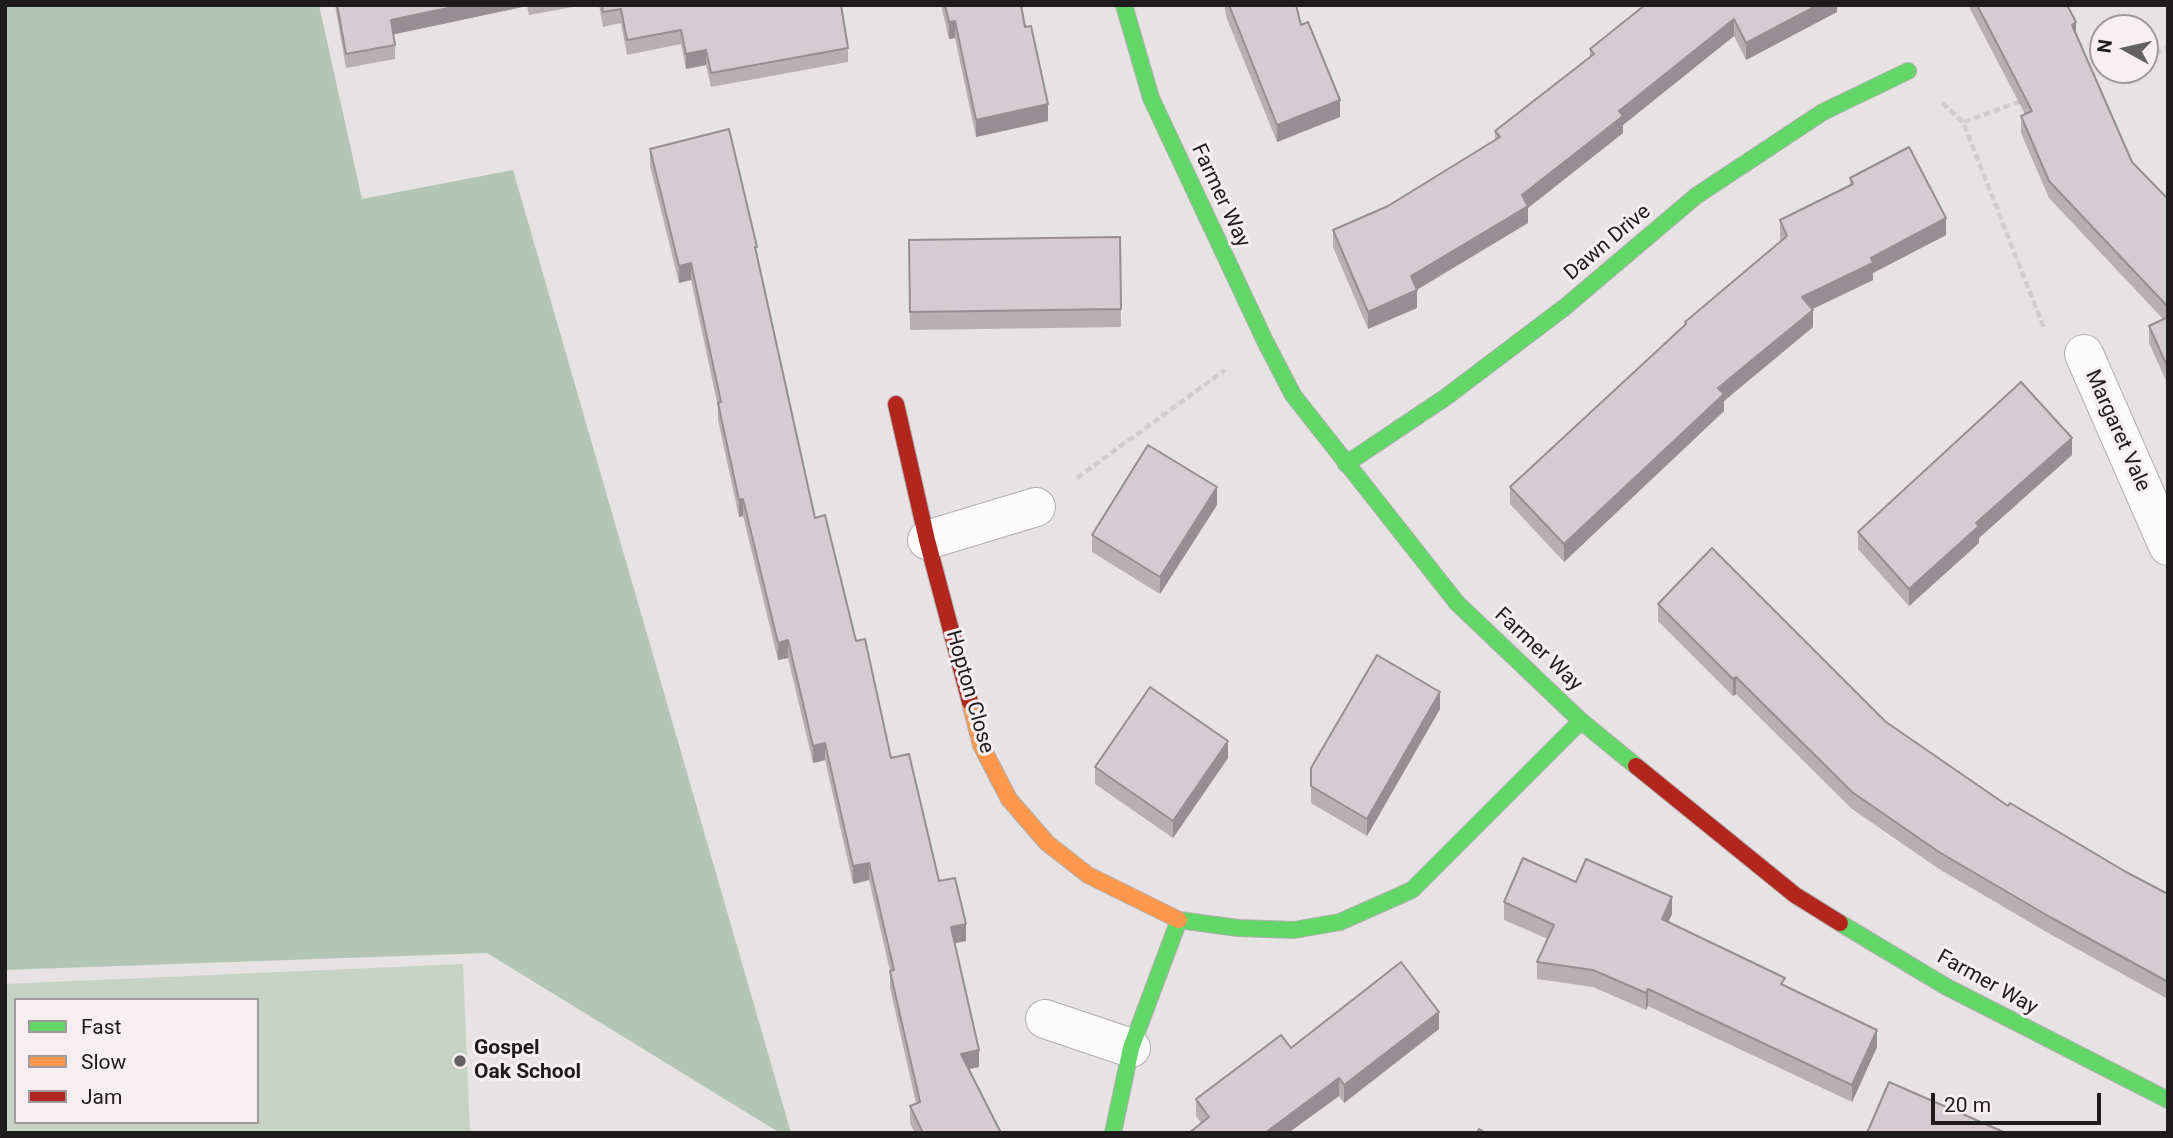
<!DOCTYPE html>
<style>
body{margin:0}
#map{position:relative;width:2173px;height:1138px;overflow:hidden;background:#e7e2e4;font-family:Roboto,sans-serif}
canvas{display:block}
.frame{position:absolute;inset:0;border:7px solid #1e1c1d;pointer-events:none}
.legend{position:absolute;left:14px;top:998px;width:245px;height:126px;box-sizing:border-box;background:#f6eef1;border:2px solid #a09a9c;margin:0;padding:9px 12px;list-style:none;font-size:21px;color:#1e1c1d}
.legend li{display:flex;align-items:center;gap:14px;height:35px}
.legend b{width:35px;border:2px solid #a09a9c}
.north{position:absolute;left:2089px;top:14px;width:70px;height:70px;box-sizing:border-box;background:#f6eef1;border:2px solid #a09a9c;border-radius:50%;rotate:278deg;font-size:19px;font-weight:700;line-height:28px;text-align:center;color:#1e1c1d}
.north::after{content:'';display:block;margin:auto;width:24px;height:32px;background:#646163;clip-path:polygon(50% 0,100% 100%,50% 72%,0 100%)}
.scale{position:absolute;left:1931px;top:1093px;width:170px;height:32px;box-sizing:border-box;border:4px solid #1e1c1d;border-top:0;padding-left:9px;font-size:21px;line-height:24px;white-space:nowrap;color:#1e1c1d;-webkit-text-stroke:5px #f6eef1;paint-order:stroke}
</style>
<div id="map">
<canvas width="2173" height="1138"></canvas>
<div class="frame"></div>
<ul class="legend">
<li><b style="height:9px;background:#63d668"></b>Fast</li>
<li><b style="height:9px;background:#ff974d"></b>Slow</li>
<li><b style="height:9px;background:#b3261e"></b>Jam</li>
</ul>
<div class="north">N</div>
<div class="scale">20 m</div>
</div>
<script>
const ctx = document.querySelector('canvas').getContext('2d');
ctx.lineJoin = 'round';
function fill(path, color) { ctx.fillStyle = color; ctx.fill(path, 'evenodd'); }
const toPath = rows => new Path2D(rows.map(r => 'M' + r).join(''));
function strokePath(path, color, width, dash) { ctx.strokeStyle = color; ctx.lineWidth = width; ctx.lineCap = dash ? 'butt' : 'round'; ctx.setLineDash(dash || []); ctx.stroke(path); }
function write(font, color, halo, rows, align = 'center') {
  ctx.font = font + ' Roboto,sans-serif'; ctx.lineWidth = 6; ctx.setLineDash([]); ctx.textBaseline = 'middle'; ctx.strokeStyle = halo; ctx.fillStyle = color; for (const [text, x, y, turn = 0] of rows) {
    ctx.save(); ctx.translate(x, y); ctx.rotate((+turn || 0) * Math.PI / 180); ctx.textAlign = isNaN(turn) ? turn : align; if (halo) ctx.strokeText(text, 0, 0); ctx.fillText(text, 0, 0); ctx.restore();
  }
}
fill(toPath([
 [463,964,470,1133,5,1133,5,984],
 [16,1000,257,1000,257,1122,16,1122]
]), '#c7d2c7');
fill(toPath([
 [5,5,319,5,362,199,513,170,791,1133,780,1133,487,953,5,970]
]), '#b3c5b5');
const street = toPath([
 [2084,354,2168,546],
 [927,540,1036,507],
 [1045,1019,1131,1048]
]);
const fast = toPath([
 [1124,5,1151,98,1265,341,1293,395,1457,603,1581,721,1636,766],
 [1346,464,1446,397,1565,307,1696,196,1823,112,1908,71],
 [1840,923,1945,986,2168,1100],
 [1113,1133,1131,1048,1179,920,1238,928,1294,930,1340,922,1412,890,1581,721]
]);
const slow = toPath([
 [970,702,981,745,1009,799,1047,843,1088,875,1179,920]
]);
const jam = toPath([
 [896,404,927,540,970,702],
 [1636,766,1795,895,1840,923]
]);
strokePath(street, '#b1aeaf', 40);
strokePath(fast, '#b1aeaf', 18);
strokePath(slow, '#b1aeaf', 18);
strokePath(jam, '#b1aeaf', 18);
strokePath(toPath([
 [2145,56,2168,48],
 [2089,77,2108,70],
 [1942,103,1963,122,2044,328],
 [1964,122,2021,101],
 [1077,478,1225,370]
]), '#cfcecf', 4.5, [7, 3.5]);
strokePath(street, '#fbfbfb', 38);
strokePath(fast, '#63d668', 16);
strokePath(slow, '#ff974d', 16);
strokePath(jam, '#b3261e', 16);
fill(toPath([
 [335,5,584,5,529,15,527,6,394,34,395,45,395,59,346,68],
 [599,5,841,5,848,48,848,62,711,87,706,65,686,69,681,44,627,55,621,23,603,27],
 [941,5,1021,5,1048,121,976,137,955,38,949,39],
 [1224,5,1296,5,1301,25,1340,117,1277,142,1227,19],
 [1645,5,1837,5,1837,12,1746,60,1734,36,1623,125,1623,133,1528,208,1528,223,1417,290,1417,308,1368,329,1333,247,1333,230,1388,206,1495,140,1495,131,1590,57,1590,49],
 [1968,5,2067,5,2076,36,2132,162,2168,199,2168,385,2149,343,2149,326,2163,319,2049,198,2021,133,2021,116,2025,114],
 [650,149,757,260,815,518,856,641,891,758,939,881,966,941,955,943,979,1067,969,1069,1001,1133,915,1133,910,1123,910,1106,916,1103,890,988,890,971,869,880,853,884,825,760,813,763,788,658,778,660,743,516,739,517,718,420,718,407,691,280,679,283,650,166],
 [1850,178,1946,235,1873,273,1873,280,1813,309,1813,327,1724,401,1724,411,1564,562,1510,504,1510,487,1685,325,1685,322,1781,241,1780,237,1780,220,1850,186],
 [1120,237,1121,327,910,330,909,240],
 [2072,455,1979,538,1979,543,1909,606,1858,549,1858,532],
 [1217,505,1160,594,1092,552,1092,535],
 [1658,604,1886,722,2008,806,2168,894,2168,999,2050,934,1939,869,1852,809,1736,694,1733,696,1658,621],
 [1440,709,1367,836,1311,803,1311,768],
 [1228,758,1173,838,1095,784,1095,767],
 [1576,882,1672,914,1668,922,1785,986,1877,1047,1852,1102,1648,1006,1646,1010,1593,987,1537,979,1537,962,1548,939,1504,920,1504,902],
 [1439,1029,1344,1103,1339,1096,1288,1133,1189,1133,1201,1123,1196,1116,1196,1099,1291,1048]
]), '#b8afb3');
fill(toPath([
 [462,5,527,6,391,35,391,20],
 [1818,5,1837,5,1837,12,1746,60,1746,43],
 [1734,19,1734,36,1623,125,1623,133,1528,208,1528,223,1411,293,1417,290,1417,308,1368,329,1368,312,1411,276,1522,195,1619,111],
 [955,21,955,38,949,39,949,22],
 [2076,22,2076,39,2072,25],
 [706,50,706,65,686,69,686,54],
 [1340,100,1340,117,1277,142,1277,125],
 [1048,104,1048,121,976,137,976,120],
 [1946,218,1946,235,1873,273,1873,280,1802,314,1802,297,1871,258],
 [691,263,691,280,679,283,679,266],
 [1813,310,1813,327,1724,401,1724,411,1564,562,1564,544,1718,388],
 [2072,438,2072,455,1979,538,1979,543,1909,606,1909,589,1976,523],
 [1217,487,1217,505,1160,594,1160,577],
 [743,499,743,516,739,517,739,500],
 [788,640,788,658,778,660,778,643],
 [1736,677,1736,694,1733,696,1733,679],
 [1440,692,1440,709,1367,836,1367,819],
 [1228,741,1228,758,1173,838,1173,821],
 [825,743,825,760,813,763,813,746],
 [869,863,869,880,853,884,853,866],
 [1672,897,1672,914,1662,936,1662,919],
 [966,924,966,941,951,944,951,927],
 [1648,989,1648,1006,1646,1010,1646,993],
 [1439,1012,1439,1029,1344,1103,1344,1085],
 [1877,1030,1877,1047,1852,1102,1852,1085],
 [979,1050,979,1067,961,1071,961,1054],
 [1339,1078,1339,1096,1288,1133,1265,1133]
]), '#968e92');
const building = toPath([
 [337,5,462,5,391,20,395,45,346,54,337,5],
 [602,5,841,5,848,48,711,73,706,50,686,54,681,30,627,40,621,9,603,12,602,5],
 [945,5,1021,5,1025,27,1031,26,1048,104,976,120,955,21,949,22,945,5],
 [1229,5,1296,5,1301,25,1308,22,1340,100,1277,125,1229,5],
 [1645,5,1818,5,1746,43,1734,19,1619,111,1623,116,1522,195,1528,206,1411,276,1417,290,1368,312,1333,230,1388,206,1500,137,1495,131,1594,54,1590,49,1645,5],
 [1977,5,2067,5,2076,22,2072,25,2132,162,2168,199,2168,307,2049,181,2021,116,2032,111,1977,5],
 [729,129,757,247,755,247,815,518,825,515,856,641,865,639,891,758,909,754,939,881,955,878,966,924,951,927,979,1050,961,1054,1001,1133,923,1133,910,1106,920,1102,890,971,894,970,869,863,853,866,825,743,813,746,788,640,778,643,743,499,739,500,718,403,721,402,691,263,679,266,650,149,729,129],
 [1909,147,1946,218,1871,258,1873,263,1802,297,1813,310,1718,388,1724,394,1564,544,1510,487,1686,324,1685,322,1787,236,1780,220,1853,184,1850,178,1909,147],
 [1120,237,1121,309,910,312,909,240,1120,237],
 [2168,317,2168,368,2149,326,2168,317],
 [2021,382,2072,438,1976,523,1979,526,1909,589,1858,532,2021,382],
 [1148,445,1217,487,1160,577,1092,535,1148,445],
 [1712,548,1886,722,2008,806,2010,803,2126,872,2168,894,2168,982,2050,917,1939,852,1852,792,1736,677,1733,679,1658,604,1712,548],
 [1377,655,1440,692,1367,819,1311,786,1311,768,1377,655],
 [1150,687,1228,741,1173,821,1095,767,1150,687],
 [1523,858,1576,882,1586,859,1672,897,1662,919,1785,978,1781,984,1877,1030,1852,1085,1648,989,1646,993,1593,970,1537,962,1554,925,1504,902,1523,858],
 [1401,962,1439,1012,1344,1085,1339,1078,1265,1133,1189,1133,1209,1117,1196,1099,1281,1035,1291,1048,1401,962],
 [1889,1082,2006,1133,1867,1133,1889,1082],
 [1479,1129,1486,1133,1477,1133,1479,1129]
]);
fill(building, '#d6cbd0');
strokePath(building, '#968e92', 2);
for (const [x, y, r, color] of [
 [460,1061,7,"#646163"]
]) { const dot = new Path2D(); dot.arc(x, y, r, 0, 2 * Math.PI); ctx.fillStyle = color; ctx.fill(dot); strokePath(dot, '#f6eef1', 2.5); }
write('21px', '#1e1c1d', '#f6eef1', [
 ["Farmer Way",1220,196,65],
 ["Dawn Drive",1608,243,-40],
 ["Margaret Vale",2117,431,66],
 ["Farmer Way",1538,650,43],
 ["Hopton Close",969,692,74],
 ["Farmer Way",1987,983,29]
]);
write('bold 21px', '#1e1c1d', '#f6eef1', [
 ["Gospel",474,1049],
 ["Oak School",474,1073]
], 'left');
</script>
